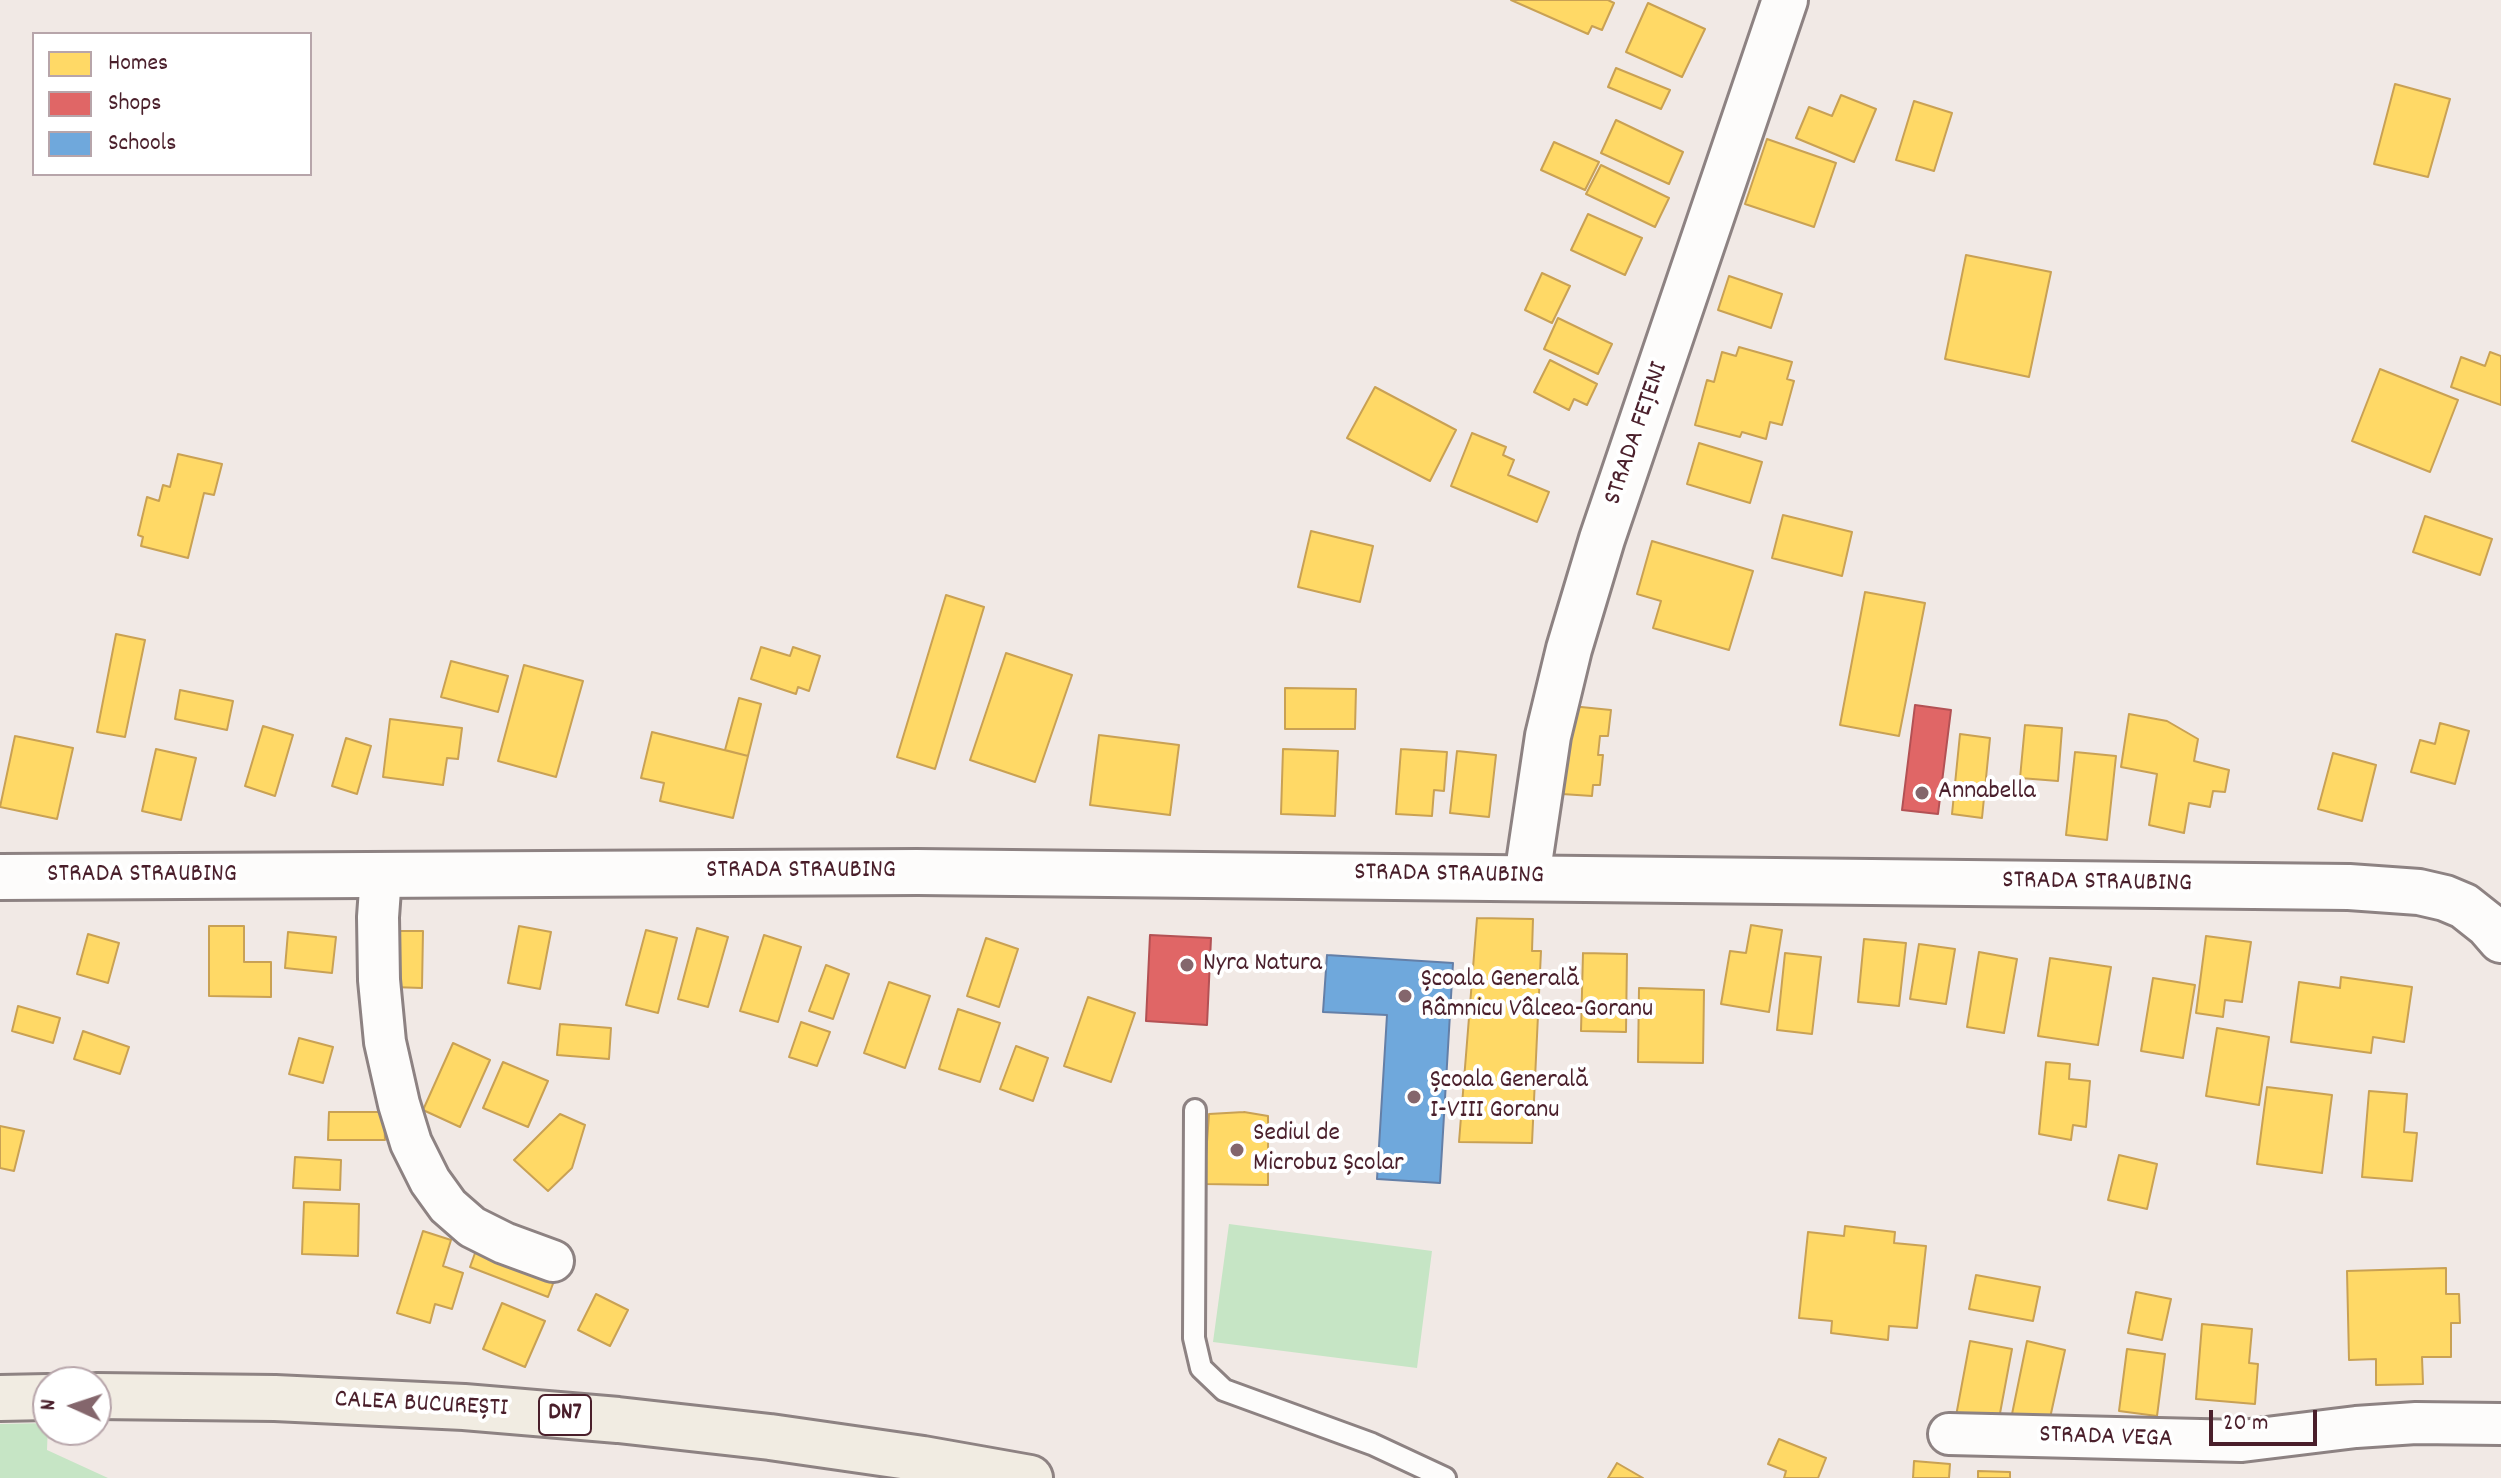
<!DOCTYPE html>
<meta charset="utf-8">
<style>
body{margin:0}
#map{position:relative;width:2501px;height:1478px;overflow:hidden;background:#f1e9e5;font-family:Dekko,sans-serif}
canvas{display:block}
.legend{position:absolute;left:32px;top:32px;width:280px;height:144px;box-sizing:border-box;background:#fff;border:2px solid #b7a5aa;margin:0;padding:10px 14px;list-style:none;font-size:24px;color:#4a1f2b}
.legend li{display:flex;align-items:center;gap:16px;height:40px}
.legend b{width:40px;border:2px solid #b7a5aa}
.north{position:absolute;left:32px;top:1366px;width:80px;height:80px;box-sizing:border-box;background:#fff;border:2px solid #b7a5aa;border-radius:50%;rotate:273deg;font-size:22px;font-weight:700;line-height:32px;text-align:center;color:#4a1f2b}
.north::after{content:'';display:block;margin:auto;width:28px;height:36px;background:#84666c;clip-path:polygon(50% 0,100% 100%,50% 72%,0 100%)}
.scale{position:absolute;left:2209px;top:1410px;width:108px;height:36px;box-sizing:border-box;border:4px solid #4a1f2b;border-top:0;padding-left:10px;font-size:24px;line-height:28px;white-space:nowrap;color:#4a1f2b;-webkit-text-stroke:6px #fff;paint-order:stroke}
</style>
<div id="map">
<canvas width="2501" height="1478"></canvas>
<ul class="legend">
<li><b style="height:22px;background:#ffd966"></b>Homes</li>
<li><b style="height:22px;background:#e06666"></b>Shops</li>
<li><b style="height:22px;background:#6fa8dc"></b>Schools</li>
</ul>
<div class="north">N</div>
<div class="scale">20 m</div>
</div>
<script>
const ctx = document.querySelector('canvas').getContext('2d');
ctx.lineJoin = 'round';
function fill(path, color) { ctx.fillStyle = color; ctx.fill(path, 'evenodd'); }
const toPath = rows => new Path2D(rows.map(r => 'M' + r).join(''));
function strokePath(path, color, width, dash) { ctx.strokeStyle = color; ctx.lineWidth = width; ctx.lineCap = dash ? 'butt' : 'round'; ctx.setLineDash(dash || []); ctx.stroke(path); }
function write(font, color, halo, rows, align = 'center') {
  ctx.font = font + ' Dekko,sans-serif'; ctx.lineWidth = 8; ctx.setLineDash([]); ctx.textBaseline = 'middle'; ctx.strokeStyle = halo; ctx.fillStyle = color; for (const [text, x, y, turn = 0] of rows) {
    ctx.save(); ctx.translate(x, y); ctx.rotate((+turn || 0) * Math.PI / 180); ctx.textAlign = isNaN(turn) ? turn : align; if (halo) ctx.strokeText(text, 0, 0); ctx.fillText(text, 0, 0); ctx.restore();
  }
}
fill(toPath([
 [1229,1224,1432,1251,1417,1368,1213,1342],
 [48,1423,47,1450,108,1478,0,1478,0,1424]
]), '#c6e5c5');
const homes = toPath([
 [1511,0,1608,0,1614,3,1602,30,1592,26,1588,34,1511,0],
 [1648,3,1705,29,1682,77,1626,52,1648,3],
 [1616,68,1670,90,1661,109,1608,87,1616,68],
 [2395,84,2450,99,2428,177,2374,164,2395,84],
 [1841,95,1876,109,1854,162,1796,138,1809,107,1832,116,1841,95],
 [1914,101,1952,113,1934,171,1896,160,1914,101],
 [1616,120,1683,152,1669,184,1601,153,1616,120],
 [1767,139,1836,163,1814,227,1745,204,1767,139],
 [1554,142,1599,162,1585,190,1541,170,1554,142],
 [1601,165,1669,198,1655,227,1586,194,1601,165],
 [1588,214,1642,238,1625,275,1571,250,1588,214],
 [1966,255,2051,272,2029,377,1945,359,1966,255],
 [1542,273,1570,286,1552,323,1525,310,1542,273],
 [1729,276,1782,294,1771,328,1718,310,1729,276],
 [1558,318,1612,344,1598,374,1544,349,1558,318],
 [1739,347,1792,362,1787,379,1794,381,1782,425,1770,422,1766,439,1742,432,1740,437,1695,425,1707,380,1714,382,1722,352,1736,356,1739,347],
 [2490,352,2501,356,2501,405,2451,387,2461,357,2485,366,2490,352],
 [1550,360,1597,384,1587,405,1574,399,1569,410,1534,392,1550,360],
 [2380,369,2458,400,2430,472,2352,441,2380,369],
 [1375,387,1456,430,1430,481,1347,438,1375,387],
 [1472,433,1506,447,1503,455,1514,460,1508,475,1549,492,1537,522,1451,486,1472,433],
 [1699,443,1762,462,1750,503,1687,484,1699,443],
 [178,454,222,464,214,495,204,493,188,558,141,546,143,537,138,535,147,497,159,501,163,485,170,487,178,454],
 [1783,515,1852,532,1842,576,1772,558,1783,515],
 [2425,516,2492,539,2480,575,2413,552,2425,516],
 [1311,531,1373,546,1360,602,1298,587,1311,531],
 [1652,541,1753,571,1729,650,1653,628,1661,601,1637,594,1652,541],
 [1865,592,1925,603,1899,736,1840,725,1865,592],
 [946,595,984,607,935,769,897,757,946,595],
 [116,634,145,640,125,737,97,732,116,634],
 [761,647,790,656,793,647,820,656,809,691,798,687,796,694,751,679,761,647],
 [1006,653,1072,675,1035,782,970,760,1006,653],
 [451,661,508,676,498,712,441,697,451,661],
 [524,665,583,681,556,777,498,761,524,665],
 [1285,688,1356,689,1355,729,1285,729,1285,688],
 [180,690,233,701,227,730,175,719,180,690],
 [739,698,761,704,748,756,725,750,739,698],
 [1571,706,1611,710,1608,736,1600,736,1598,755,1603,755,1600,785,1593,785,1592,796,1562,794,1571,706],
 [2129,714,2167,721,2198,739,2194,761,2229,770,2225,792,2213,791,2210,807,2189,803,2184,833,2149,825,2157,774,2121,767,2129,714],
 [390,719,462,728,458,759,447,758,443,785,383,777,390,719],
 [2440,723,2469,731,2455,784,2411,772,2420,740,2435,744,2440,723],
 [2025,725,2062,728,2058,781,2020,778,2025,725],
 [263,726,293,735,275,796,245,786,263,726],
 [652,732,748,756,733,818,660,801,664,783,641,778,652,732],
 [1960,734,1990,738,1982,818,1952,814,1960,734],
 [1099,735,1179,745,1170,815,1090,805,1099,735],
 [15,736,73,748,57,819,0,807,15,736],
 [346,738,371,746,357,794,332,786,346,738],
 [156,749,196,758,181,820,142,811,156,749],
 [1283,749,1338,751,1335,816,1281,814,1283,749],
 [1401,749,1447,752,1444,791,1434,790,1432,816,1396,814,1401,749],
 [1457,751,1496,755,1489,817,1450,813,1457,751],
 [2075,752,2116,756,2107,840,2066,835,2075,752],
 [2333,753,2376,765,2362,821,2318,809,2333,753],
 [1477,918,1533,919,1532,951,1541,951,1532,1143,1459,1142,1477,918],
 [1751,925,1782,930,1769,1012,1721,1004,1730,951,1746,953,1751,925],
 [209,926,244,926,244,962,271,962,271,997,209,996,209,926],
 [519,926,551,932,540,989,508,983,519,926],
 [697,928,728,937,708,1007,678,999,697,928],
 [646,930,677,938,658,1013,626,1005,646,930],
 [394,931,423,931,422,988,392,987,394,931],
 [288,932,336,937,332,973,285,968,288,932],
 [88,934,119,943,108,983,77,974,88,934],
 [764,935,801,947,778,1022,740,1011,764,935],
 [2206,936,2251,942,2242,1002,2225,1000,2223,1017,2196,1013,2206,936],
 [986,938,1018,949,999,1007,967,996,986,938],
 [1864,939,1906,943,1899,1006,1858,1002,1864,939],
 [1919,944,1955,949,1946,1004,1910,999,1919,944],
 [1979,952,2017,959,2004,1033,1967,1027,1979,952],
 [1583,953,1627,954,1626,1032,1581,1031,1583,953],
 [1785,953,1821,957,1812,1034,1777,1030,1785,953],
 [2050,958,2111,967,2098,1045,2038,1036,2050,958],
 [826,965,849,974,833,1019,809,1011,826,965],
 [2341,977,2412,987,2404,1042,2373,1037,2371,1053,2291,1042,2299,982,2340,988,2341,977],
 [2153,978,2195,985,2183,1058,2141,1051,2153,978],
 [889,982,930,996,905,1068,864,1053,889,982],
 [1639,988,1704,990,1703,1063,1638,1062,1639,988],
 [1088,997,1135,1013,1111,1082,1064,1066,1088,997],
 [18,1006,60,1018,53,1043,12,1031,18,1006],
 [958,1009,1000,1023,980,1082,939,1069,958,1009],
 [801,1022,830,1032,817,1066,789,1057,801,1022],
 [560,1024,611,1028,609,1059,557,1055,560,1024],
 [2217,1028,2269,1037,2259,1105,2206,1096,2217,1028],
 [83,1031,129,1047,120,1074,74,1059,83,1031],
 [299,1038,333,1047,323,1083,289,1074,299,1038],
 [453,1043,490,1060,460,1127,423,1110,453,1043],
 [1016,1046,1048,1058,1033,1101,1000,1089,1016,1046],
 [503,1062,548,1081,528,1127,483,1108,503,1062],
 [2046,1062,2070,1064,2069,1079,2090,1081,2086,1127,2073,1125,2071,1140,2039,1134,2046,1062],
 [2267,1087,2332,1095,2322,1173,2257,1164,2267,1087],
 [2369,1091,2407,1094,2404,1132,2417,1133,2412,1181,2362,1177,2369,1091],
 [329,1112,384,1112,385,1140,328,1140,329,1112],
 [1244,1112,1268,1116,1268,1185,1204,1184,1209,1114,1244,1112],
 [560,1114,585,1125,572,1168,548,1191,514,1160,560,1114],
 [0,1126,24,1131,14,1171,0,1168,0,1126],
 [2119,1155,2157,1164,2147,1209,2108,1200,2119,1155],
 [295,1157,341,1160,340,1190,293,1188,295,1157],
 [304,1202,359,1204,358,1256,302,1254,304,1202],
 [1845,1226,1895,1232,1894,1243,1926,1246,1917,1328,1889,1326,1888,1340,1831,1333,1832,1321,1799,1318,1808,1232,1844,1236,1845,1226],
 [423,1231,451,1240,443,1266,463,1273,452,1309,435,1304,430,1323,397,1313,423,1231],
 [479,1242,557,1273,548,1297,470,1267,479,1242],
 [2446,1268,2446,1294,2459,1294,2460,1323,2451,1323,2451,1357,2422,1357,2423,1384,2376,1385,2376,1359,2349,1360,2347,1271,2446,1268],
 [1976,1275,2040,1287,2033,1321,1969,1309,1976,1275],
 [2136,1292,2171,1299,2162,1340,2128,1333,2136,1292],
 [596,1294,628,1310,610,1346,578,1330,596,1294],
 [502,1303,545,1321,525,1367,483,1349,502,1303],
 [2202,1324,2252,1329,2249,1363,2258,1364,2255,1404,2196,1399,2202,1324],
 [1970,1341,2012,1349,1998,1424,1956,1416,1970,1341],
 [2027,1341,2065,1350,2048,1427,2011,1419,2027,1341],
 [2127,1349,2165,1354,2157,1416,2119,1411,2127,1349],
 [1779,1439,1826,1458,1818,1478,1784,1478,1786,1471,1768,1464,1779,1439],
 [1914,1461,1950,1464,1949,1478,1913,1478,1914,1461],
 [1617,1463,1643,1478,1608,1478,1617,1463],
 [1978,1471,2010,1472,2010,1478,1978,1478,1978,1471]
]);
fill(homes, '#ffd966');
strokePath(homes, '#c9a154', 2);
const shops = toPath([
 [1915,705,1951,710,1938,814,1902,810,1915,705],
 [1150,935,1211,938,1207,1025,1146,1021,1150,935]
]);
fill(shops, '#e06666');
strokePath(shops, '#b35154', 2);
const schools = toPath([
 [1327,955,1453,963,1440,1183,1377,1179,1387,1015,1323,1012,1327,955]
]);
fill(schools, '#6fa8dc');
strokePath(schools, '#647fa7', 2);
const service = toPath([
 [1195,1110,1194,1338,1201,1368,1224,1390,1372,1444,1445,1478]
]);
const minor = toPath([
 [381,875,378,917,379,980,385,1042,399,1104,411,1143,430,1181,448,1206,472,1227,504,1243,553,1261],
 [1949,1434,2242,1441,2356,1427,2416,1423,2501,1424]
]);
const tertiary = toPath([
 [1527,877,1548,736,1569,649,1602,539,1785,0]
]);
const secondary = toPath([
 [0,877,917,872,2349,887,2419,892,2445,898,2464,906,2488,925,2501,940]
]);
const trunk = toPath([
 [96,1396,275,1398,464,1407,618,1420,770,1437,923,1459,1030,1478],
 [0,1398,48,1397]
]);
strokePath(service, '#8d8282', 26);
strokePath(minor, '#8d8282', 46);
strokePath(tertiary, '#8d8282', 50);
strokePath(secondary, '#8d8282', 50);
strokePath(trunk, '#8d8282', 50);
strokePath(service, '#fdfcfb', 20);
strokePath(minor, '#fdfcfb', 40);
strokePath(tertiary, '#fdfcfb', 44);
strokePath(secondary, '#fdfcfb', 44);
strokePath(trunk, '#f1ece2', 44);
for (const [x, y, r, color] of [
 [1922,793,8,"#84666c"],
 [1187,965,8,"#84666c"],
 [1405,996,8,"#84666c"],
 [1414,1097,8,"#84666c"],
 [1237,1150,8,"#84666c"]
]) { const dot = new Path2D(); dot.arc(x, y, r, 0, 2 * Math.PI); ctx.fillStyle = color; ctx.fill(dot); strokePath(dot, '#fff', 3); }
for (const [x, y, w] of [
 [565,1415,52]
]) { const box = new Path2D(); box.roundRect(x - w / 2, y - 20, w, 40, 6); ctx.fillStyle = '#fff'; ctx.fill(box); strokePath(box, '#4a1f2b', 2); }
write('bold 24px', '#4a1f2b', null, [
 ["DN7",565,1415]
]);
write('26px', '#4a1f2b', '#fff', [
 ["STRADA FEȚENI",1638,434,-71],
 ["STRADA STRAUBING",801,872],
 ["STRADA STRAUBING",142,876],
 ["STRADA STRAUBING",1449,876,1],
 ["STRADA STRAUBING",2097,884,1],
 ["CALEA BUCUREȘTI",421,1406,3],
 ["STRADA VEGA",2106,1439,2]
]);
write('26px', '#4a1f2b', '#fff', [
 ["Annabella",1938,793],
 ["Nyra Natura",1203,965],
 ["Școala Generală",1421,981],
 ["Râmnicu Vâlcea-Goranu",1421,1011],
 ["Școala Generală",1430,1082],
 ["I-VIII Goranu",1430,1112],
 ["Sediul de",1253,1135],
 ["Microbuz Școlar",1253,1165]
], 'left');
</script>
